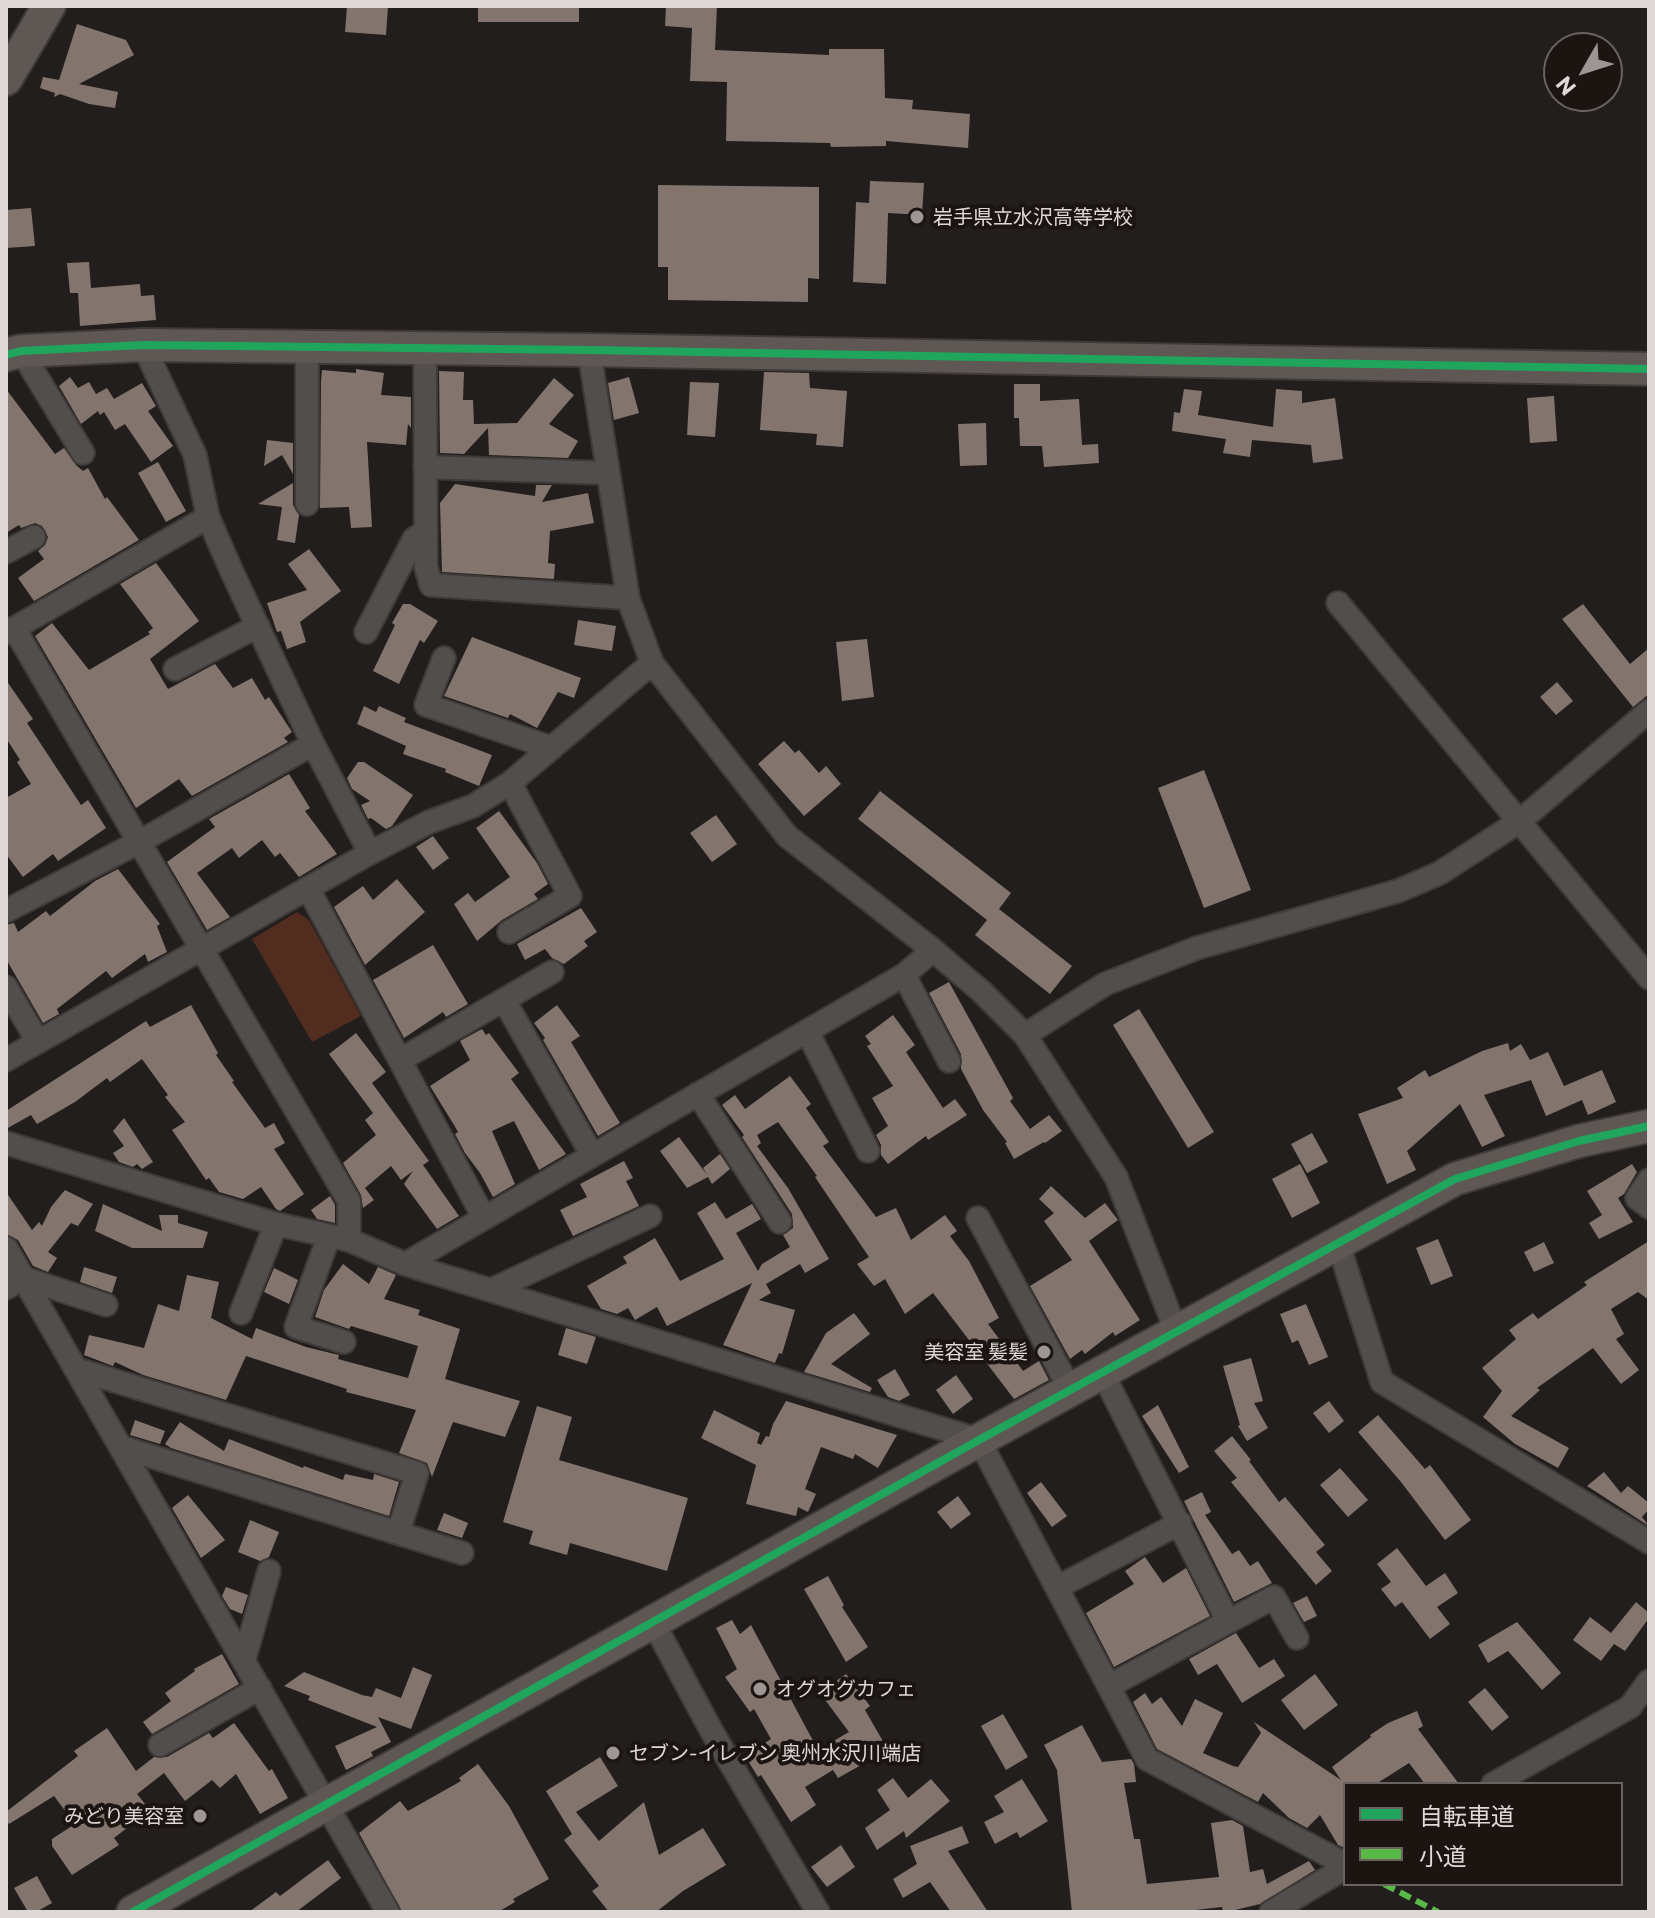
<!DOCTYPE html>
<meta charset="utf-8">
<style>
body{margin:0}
#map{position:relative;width:1655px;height:1918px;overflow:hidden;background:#221e1d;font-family:Commissioner,"Noto Sans JP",sans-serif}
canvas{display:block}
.frame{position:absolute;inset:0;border:8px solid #ded8d6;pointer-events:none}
.legend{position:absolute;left:1343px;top:1782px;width:280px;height:104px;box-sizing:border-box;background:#1c1411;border:2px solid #6a6260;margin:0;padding:10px 14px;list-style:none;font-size:24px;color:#ded8d6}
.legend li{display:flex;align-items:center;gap:16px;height:40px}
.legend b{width:40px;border:2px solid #6a6260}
.north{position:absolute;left:1543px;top:32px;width:80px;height:80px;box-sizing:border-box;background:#1c1411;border:2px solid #6a6260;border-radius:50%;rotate:231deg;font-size:22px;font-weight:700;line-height:32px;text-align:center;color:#ded8d6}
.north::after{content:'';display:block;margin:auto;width:28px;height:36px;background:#9c9795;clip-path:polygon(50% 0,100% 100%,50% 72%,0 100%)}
</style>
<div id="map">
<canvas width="1655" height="1918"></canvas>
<div class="frame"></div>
<ul class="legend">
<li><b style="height:10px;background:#20a55d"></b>自転車道</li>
<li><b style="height:10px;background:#58b947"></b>小道</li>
</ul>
<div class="north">N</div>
</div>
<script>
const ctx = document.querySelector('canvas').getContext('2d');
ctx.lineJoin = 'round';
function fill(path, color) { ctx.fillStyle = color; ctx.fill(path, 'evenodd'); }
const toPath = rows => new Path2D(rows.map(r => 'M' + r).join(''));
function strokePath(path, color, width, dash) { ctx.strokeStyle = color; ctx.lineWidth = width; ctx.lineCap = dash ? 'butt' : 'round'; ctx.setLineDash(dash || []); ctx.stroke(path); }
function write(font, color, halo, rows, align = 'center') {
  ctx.font = font + ' Commissioner,"Noto Sans JP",sans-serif'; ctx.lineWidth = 8; ctx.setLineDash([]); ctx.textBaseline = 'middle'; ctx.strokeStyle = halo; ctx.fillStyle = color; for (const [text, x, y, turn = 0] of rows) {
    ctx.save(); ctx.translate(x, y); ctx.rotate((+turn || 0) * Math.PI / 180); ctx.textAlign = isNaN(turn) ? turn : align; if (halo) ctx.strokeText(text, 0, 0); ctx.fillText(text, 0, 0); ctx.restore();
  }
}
fill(toPath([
 [297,912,309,920,361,1016,312,1042,252,939]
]), '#522c1e');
fill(toPath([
 [347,6,388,6,386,35,345,32],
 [478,6,579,6,579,22,478,22],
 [666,6,717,6,715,50,829,55,829,49,884,49,885,98,913,100,912,109,970,114,968,148,886,141,886,146,831,147,830,143,726,141,727,82,690,81,692,28,665,26],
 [77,24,126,40,134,55,79,84,118,92,115,108,89,104,60,94,54,97,55,93,40,88,43,77,59,80],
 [870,181,924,183,922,215,888,213,886,284,853,282,856,202,869,203],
 [658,185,819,187,819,279,808,278,808,302,668,300,668,267,658,267],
 [31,208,35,246,6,248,6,210],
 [89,262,91,288,140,284,141,296,154,295,156,320,80,326,78,293,70,293,67,263],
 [356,369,384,373,381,395,411,397,411,428,408,424,406,445,367,442,372,527,351,528,349,507,320,508,321,382,322,370,356,373],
 [439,371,464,372,463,400,473,400,474,424,517,423,554,378,574,395,549,424,578,441,568,458,489,455,488,428,464,454,440,453],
 [764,372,809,373,810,388,847,391,843,447,816,445,817,434,760,430],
 [70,377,78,388,89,382,96,394,107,388,114,399,142,383,156,406,148,411,173,446,151,462,125,424,115,430,104,412,100,415,98,411,81,424,59,386],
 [629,377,639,413,614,420,608,383],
 [690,382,719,383,715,437,687,435],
 [1014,384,1040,384,1040,401,1079,399,1082,445,1098,444,1099,463,1044,467,1042,446,1020,446,1019,418,1014,418],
 [6,389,55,454,64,448,76,465,83,471,88,468,105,499,107,497,139,540,34,601,18,578,44,559,38,551,45,545,48,537,42,526,35,523,21,528,19,525,6,533],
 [1184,389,1202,391,1198,415,1273,427,1276,389,1302,391,1302,403,1335,398,1343,459,1313,463,1311,445,1252,440,1250,457,1223,453,1226,439,1172,431,1174,412,1180,413],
 [1554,396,1557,441,1530,443,1527,398],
 [986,423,987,465,960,466,958,424],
 [267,440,293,443,293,474,282,455,264,466],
 [158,462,186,511,166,522,138,473],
 [293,483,293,505,299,515,295,543,277,540,282,507,258,504],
 [455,484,535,496,536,485,552,485,542,502,588,493,594,523,550,531,548,563,555,564,554,579,442,572,440,503],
 [309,549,341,591,300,622,306,642,287,649,281,631,277,632,267,603,307,590,288,564],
 [156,563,199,621,150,659,168,689,215,664,233,688,252,678,265,700,269,697,292,732,284,738,288,742,192,796,179,779,136,808,35,636,52,623,89,670,150,634,148,632,153,628,120,584],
 [403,604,410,604,438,621,424,643,420,640,399,684,373,671,395,625,392,623],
 [1583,604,1630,664,1649,648,1649,694,1633,707,1562,619],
 [578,620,616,626,612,651,574,645],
 [472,637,581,678,574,698,558,692,537,728,510,714,508,718,444,696],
 [867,639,874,697,842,701,836,642],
 [6,680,33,719,27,723,81,805,88,800,106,828,58,861,53,854,23,877,6,854,6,798,31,784,17,762,20,760,6,738],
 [1557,682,1573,701,1556,715,1540,697],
 [364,706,376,712,379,706,406,718,404,722,492,755,479,786,445,772,446,769,403,754,406,746,357,724],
 [784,741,795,753,799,750,819,773,826,766,841,784,804,816,758,764],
 [358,762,364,762,413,795,392,826,386,829,371,818,368,819,361,805,370,801,352,789,347,778],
 [1204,770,1251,890,1204,908,1158,788],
 [289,774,310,808,305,811,337,854,299,877,280,853,275,857,262,840,239,858,232,848,197,873,230,917,207,930,167,862,215,827,209,819],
 [880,791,1011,893,999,909,1072,966,1050,994,975,935,987,920,858,819],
 [499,811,537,863,548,884,534,894,538,899,502,920,477,941,454,904,468,893,475,902,510,877,476,828],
 [716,815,737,844,712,862,690,833],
 [433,836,449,858,433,870,416,847],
 [118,869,160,924,157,926,167,952,148,962,145,954,112,978,106,971,57,1009,59,1014,43,1023,6,959,6,925,14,923,18,932,46,911,50,916,95,881],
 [397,879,425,912,365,965,334,907,363,886,373,900],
 [581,908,597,932,584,941,588,946,564,964,552,958,545,949,525,960,517,944],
 [433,945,468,1004,446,1017,443,1012,404,1038,373,980],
 [949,982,1013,1098,1010,1101,1030,1129,1049,1115,1062,1131,1045,1143,1044,1142,1014,1159,1005,1143,1007,1142,983,1110,961,1069,961,1054,929,993],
 [191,1005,218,1053,216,1055,234,1081,232,1082,265,1128,274,1123,285,1143,274,1149,304,1194,280,1211,276,1209,261,1187,243,1199,219,1192,209,1178,206,1180,172,1130,185,1122,165,1097,168,1095,142,1059,110,1082,107,1078,75,1102,37,1124,31,1115,6,1129,6,1111,146,1021,150,1027],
 [557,1005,580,1036,571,1042,620,1123,598,1136,543,1040,545,1038,534,1023],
 [1139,1009,1214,1132,1188,1148,1113,1025],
 [893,1015,915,1045,906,1052,943,1108,955,1099,967,1115,928,1140,926,1136,888,1164,881,1155,881,1145,876,1135,888,1126,872,1098,893,1086,867,1046,871,1044,865,1036],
 [482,1029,486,1035,489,1033,519,1073,511,1079,566,1154,539,1170,514,1121,492,1131,515,1184,493,1197,480,1173,465,1153,455,1134,458,1132,454,1125,430,1086,470,1060,460,1041],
 [356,1033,386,1072,372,1083,429,1161,423,1165,459,1216,437,1229,404,1184,413,1171,401,1180,391,1166,365,1188,374,1200,363,1208,361,1195,343,1163,376,1135,365,1120,373,1113,329,1054],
 [1508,1043,1510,1051,1521,1044,1530,1060,1548,1052,1564,1086,1602,1070,1616,1102,1588,1115,1582,1100,1546,1116,1531,1080,1484,1095,1505,1136,1482,1147,1460,1104,1407,1151,1416,1170,1387,1184,1358,1114,1403,1098,1397,1088,1425,1070,1429,1077,1482,1051],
 [790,1076,811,1104,806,1108,829,1142,823,1146,876,1217,896,1208,911,1240,945,1215,957,1231,950,1236,969,1261,999,1318,988,1324,1023,1371,1039,1361,1049,1380,1014,1399,933,1293,905,1314,885,1279,874,1286,857,1264,869,1257,815,1177,817,1176,778,1122,757,1135,761,1143,757,1146,788,1188,829,1259,805,1273,800,1264,766,1284,771,1293,759,1300,795,1310,782,1354,779,1353,775,1363,723,1345,752,1283,667,1326,657,1307,635,1320,628,1308,617,1314,601,1309,587,1286,627,1263,623,1257,655,1238,680,1281,724,1259,697,1213,715,1202,726,1219,752,1204,761,1219,736,1233,758,1271,762,1264,790,1247,783,1235,793,1228,792,1214,742,1137,744,1135,722,1105,735,1095,745,1109],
 [124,1118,153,1162,142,1169,137,1164,133,1167,119,1162,113,1153,124,1146,113,1131],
 [1312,1133,1328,1162,1307,1173,1291,1144],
 [679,1137,707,1175,703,1168,720,1154,730,1169,712,1184,708,1177,687,1188,660,1151],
 [624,1161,633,1178,626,1181,639,1206,573,1236,560,1210,587,1197,580,1184],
 [1300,1164,1320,1203,1292,1218,1272,1179],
 [1632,1164,1637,1172,1624,1194,1618,1198,1633,1222,1599,1239,1589,1223,1602,1215,1587,1191],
 [1051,1186,1085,1218,1105,1203,1118,1220,1089,1241,1140,1320,1115,1336,1113,1332,1085,1354,1082,1350,1070,1359,1030,1286,1072,1260,1044,1221,1054,1213,1039,1199],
 [65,1190,93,1204,78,1226,71,1223,48,1252,57,1258,48,1272,33,1266,18,1240,6,1234,6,1192,32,1230,39,1222,42,1226,51,1207],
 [330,1196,335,1205,335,1223,317,1219,311,1210],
 [103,1204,162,1231,159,1215,178,1215,178,1223,208,1232,203,1248,132,1248,95,1231],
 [1438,1239,1453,1276,1431,1285,1416,1248],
 [1649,1241,1649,1300,1638,1292,1611,1309,1624,1334,1616,1339,1639,1370,1621,1384,1593,1348,1537,1388,1540,1390,1511,1416,1569,1448,1558,1468,1515,1444,1483,1417,1502,1391,1482,1368,1516,1339,1509,1330,1533,1313,1538,1319,1587,1285,1584,1282],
 [1544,1242,1554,1263,1534,1272,1524,1252],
 [343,1264,369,1284,378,1267,396,1275,384,1299,420,1310,418,1315,460,1329,445,1379,520,1401,505,1437,453,1422,432,1477,427,1463,399,1453,416,1410,346,1392,347,1389,246,1356,226,1400,143,1375,115,1362,113,1366,84,1355,89,1335,144,1348,158,1304,179,1311,187,1275,219,1282,211,1318,252,1339,256,1328,306,1347,339,1355,338,1359,408,1378,418,1346,351,1326,349,1329,315,1317,324,1290],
 [84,1267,117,1277,112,1293,80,1282],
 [274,1268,298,1280,289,1304,264,1292],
 [1306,1304,1328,1357,1309,1365,1298,1340,1292,1343,1280,1314],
 [854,1313,870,1334,831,1364,872,1388,870,1392,804,1372,826,1333],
 [566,1328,596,1337,587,1364,558,1355],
 [1251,1358,1263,1401,1254,1403,1268,1428,1247,1441,1238,1426,1240,1425,1223,1366],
 [895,1369,910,1395,899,1401,888,1397,877,1380],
 [956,1375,973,1399,953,1414,936,1390],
 [786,1401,897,1435,878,1468,855,1454,853,1459,821,1447,805,1489,816,1494,808,1512,798,1507,796,1516,746,1504,756,1465,701,1438,714,1410,760,1433,757,1443,761,1445,766,1436,769,1437,773,1424],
 [1329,1401,1344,1421,1329,1433,1313,1413],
 [1158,1405,1189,1467,1179,1473,1142,1416],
 [537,1406,572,1417,559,1460,688,1498,667,1571,570,1543,567,1555,529,1544,533,1531,503,1522],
 [1378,1415,1425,1469,1430,1465,1471,1520,1445,1540,1401,1482,1358,1432],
 [135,1420,165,1431,160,1444,130,1435],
 [180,1422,224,1451,229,1439,303,1468,304,1466,343,1480,345,1474,373,1480,374,1474,399,1482,389,1516,171,1448,165,1444],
 [1232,1436,1251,1460,1249,1461,1279,1502,1285,1497,1325,1545,1316,1552,1332,1571,1316,1585,1231,1482,1237,1478,1214,1451],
 [1340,1468,1368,1500,1348,1517,1320,1485],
 [1604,1472,1621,1493,1628,1486,1649,1503,1649,1509,1642,1517,1649,1526,1587,1486],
 [1041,1482,1067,1516,1052,1527,1027,1493],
 [1202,1492,1211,1512,1205,1515,1232,1554,1239,1550,1250,1566,1258,1561,1272,1583,1234,1602,1184,1501],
 [188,1495,225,1540,201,1558,172,1508],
 [958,1496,971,1514,951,1529,937,1512],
 [444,1513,468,1523,462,1538,437,1530],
 [250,1520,279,1532,269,1557,260,1561,238,1552],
 [1397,1548,1426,1586,1445,1573,1458,1593,1437,1607,1450,1624,1430,1639,1402,1602,1395,1607,1381,1589,1391,1582,1377,1564],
 [1145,1557,1163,1583,1186,1568,1210,1616,1114,1667,1086,1613,1134,1584,1125,1571],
 [828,1576,844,1605,842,1607,868,1647,846,1662,804,1589],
 [226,1587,248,1595,242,1614,230,1609,222,1596],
 [1307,1596,1317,1616,1304,1622,1293,1603],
 [1636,1602,1649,1613,1649,1618,1625,1651,1614,1644,1601,1661,1573,1640,1590,1617,1611,1633],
 [732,1620,740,1634,751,1625,818,1750,849,1732,820,1693,846,1674,870,1706,865,1710,888,1750,838,1778,833,1770,805,1787,816,1805,791,1822,761,1775,758,1777,745,1756,771,1739,754,1709,750,1712,725,1677,737,1669,716,1628],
 [1517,1622,1561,1673,1542,1690,1508,1651,1488,1663,1478,1645],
 [1236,1633,1259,1668,1274,1659,1285,1676,1242,1703,1217,1664,1198,1675,1189,1659],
 [222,1654,239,1684,152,1734,143,1722,171,1701,165,1693,195,1671,194,1669],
 [413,1667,432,1675,411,1729,378,1717,391,1742,371,1752,373,1756,346,1770,335,1746,377,1727,308,1700,310,1696,284,1686,304,1672,362,1695,372,1697,376,1688,401,1698],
 [1315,1674,1338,1705,1304,1730,1281,1700],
 [1485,1688,1509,1717,1492,1731,1468,1702],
 [1145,1693,1152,1704,1161,1697,1182,1726,1195,1699,1223,1713,1203,1753,1233,1766,1238,1767,1261,1733,1254,1722,1341,1780,1332,1767,1371,1737,1370,1735,1388,1723,1417,1711,1423,1726,1418,1729,1459,1784,1425,1784,1409,1763,1376,1784,1345,1784,1345,1848,1338,1845,1320,1815,1307,1828,1289,1818,1263,1793,1258,1802,1157,1749,1133,1702],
 [1003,1714,1028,1757,1006,1770,981,1726],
 [234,1723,269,1771,272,1769,288,1798,260,1814,236,1774,220,1788,212,1780,185,1801,164,1773,137,1794,150,1810,114,1838,119,1845,72,1875,52,1846,52,1839,75,1824,54,1796,9,1824,6,1820,6,1812,78,1756,74,1751,107,1728,136,1771,154,1757,167,1757,209,1733,213,1738],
 [1082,1725,1102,1762,1131,1759,1134,1764,1136,1782,1124,1783,1134,1839,1140,1839,1147,1884,1219,1877,1211,1823,1232,1820,1243,1826,1250,1872,1263,1869,1267,1884,1309,1861,1315,1870,1260,1904,1227,1912,1223,1912,1222,1907,1177,1912,1072,1912,1057,1770,1044,1745],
 [600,1757,618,1786,576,1812,599,1841,644,1802,659,1855,703,1828,726,1865,683,1891,656,1912,609,1912,592,1891,599,1886,564,1840,572,1834,546,1791],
 [478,1764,509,1806,549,1879,513,1899,515,1902,498,1912,402,1912,359,1833,400,1801,408,1811,461,1781,459,1778],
 [893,1778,908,1798,931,1779,950,1801,906,1838,904,1831,877,1850,865,1828,890,1810,877,1790],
 [1022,1779,1048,1821,1020,1838,1017,1832,995,1844,984,1822,1004,1812,994,1796],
 [962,1826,969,1843,948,1851,988,1912,951,1912,930,1882,903,1898,893,1879,917,1864,910,1846],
 [841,1845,855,1867,827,1887,811,1867],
 [328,1860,341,1878,296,1912,249,1912,276,1892,280,1896],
 [37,1876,52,1903,36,1912,28,1912,14,1888]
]), '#83756d');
const street = toPath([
 [143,345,195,455,208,517,232,572,313,744,370,853],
 [307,347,307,504],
 [425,348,426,567,431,585,628,598],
 [589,350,628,598,652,663,787,836,933,950,982,992,1025,1035,1116,1177,1176,1331],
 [21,351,83,453],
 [425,467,608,473],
 [6,552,34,537],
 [1338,603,1649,978],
 [14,628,349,1201,349,1240],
 [366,632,414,539,426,531],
 [6,633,208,517],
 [444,658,426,705,552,748],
 [175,669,258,626],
 [308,888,484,1218],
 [6,911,139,842,313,744],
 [509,932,570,896,510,783],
 [904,975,949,1061],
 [6,987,38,1042],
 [504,1000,592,1155],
 [807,1031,868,1151],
 [1025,1035,1105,984,1197,948,1398,891,1440,873,1520,821,1649,711],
 [6,1060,370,853,429,822,473,806,510,783,652,663],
 [400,1060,552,972],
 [698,1094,780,1222],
 [6,1143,276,1224,349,1240,405,1264,979,1440,1147,1759,1345,1864],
 [1649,1180,1637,1198,1649,1207],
 [978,1218,1071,1391],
 [329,1236,296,1327,344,1342],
 [1338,1243,1382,1382,1649,1542],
 [6,1248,388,1912],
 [405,1264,904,975,933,950],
 [6,1288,23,1278,106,1305],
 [491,1290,650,1216],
 [241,1313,276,1224],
 [76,1369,417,1473,398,1533],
 [1103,1374,1228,1621],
 [121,1447,462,1553],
 [1058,1587,1180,1523],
 [653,1622,711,1730,818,1912],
 [244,1660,269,1571],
 [1109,1686,1274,1597,1297,1638],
 [160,1745,260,1688],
 [1493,1784,1630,1707,1649,1681],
 [1271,1912,1345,1868]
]);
const secondary = toPath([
 [6,79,49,6],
 [6,355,21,351,143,345,589,350,1649,369],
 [133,1912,979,1440,1455,1179,1579,1141,1649,1126]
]);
strokePath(street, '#3d3a38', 26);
strokePath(secondary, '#3d3a38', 36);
strokePath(street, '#524e4d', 22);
strokePath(secondary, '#5e5754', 32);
strokePath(toPath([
 [1384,1884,1438,1912]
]), '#58b947', 6, [12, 6]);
strokePath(toPath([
 [6,355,21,351,143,345,589,350,1649,369],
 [133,1912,979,1440,1455,1179,1579,1141,1649,1126]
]), '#20a55d', 8);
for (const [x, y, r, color] of [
 [917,217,8,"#9c9795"],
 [1044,1352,8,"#9c9795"],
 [760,1689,8,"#9c9795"],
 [613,1753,8,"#9c9795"],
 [200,1816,8,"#9c9795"]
]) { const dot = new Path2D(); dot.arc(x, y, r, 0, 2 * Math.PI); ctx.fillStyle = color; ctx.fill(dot); strokePath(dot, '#1c1411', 3); }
write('20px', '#ded8d6', '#1c1411', [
 ["岩手県立水沢高等学校",933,217],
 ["美容室 髪髪",1028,1352,"right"],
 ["オグオグカフェ",776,1689],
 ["セブン-イレブン 奥州水沢川端店",629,1753],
 ["みどり美容室",184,1816,"right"]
], 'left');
</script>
